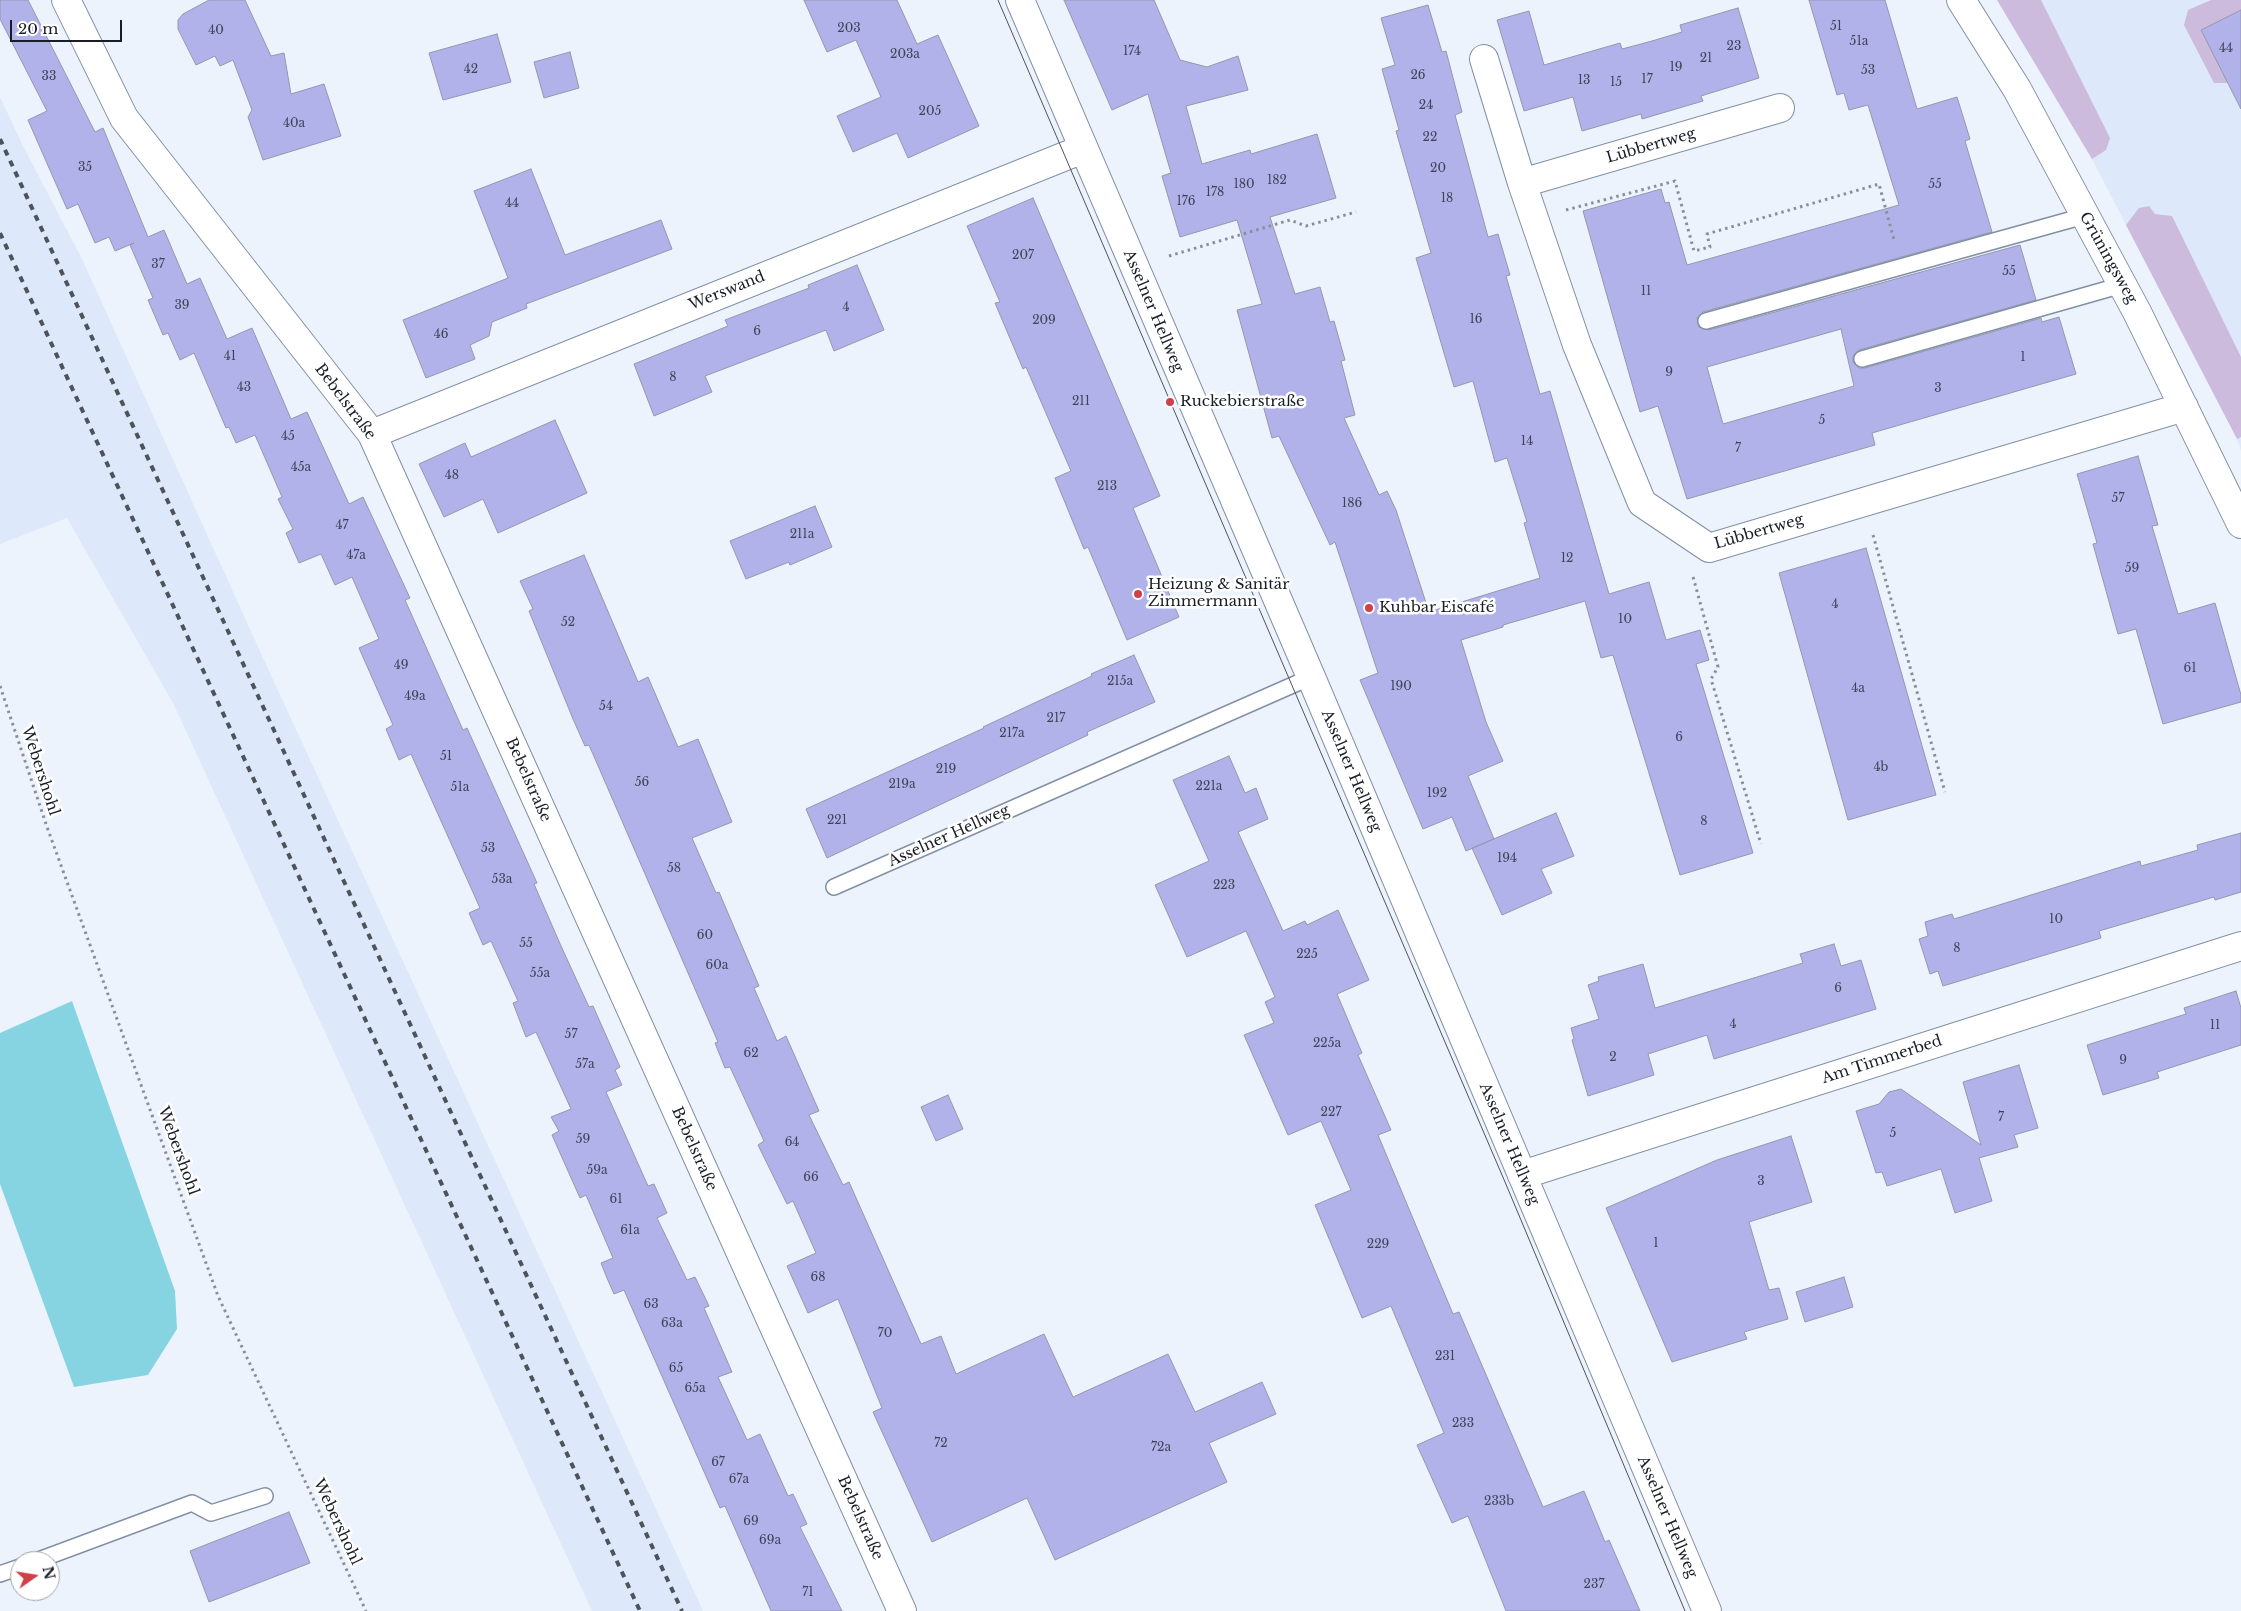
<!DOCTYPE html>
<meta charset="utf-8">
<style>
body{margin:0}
#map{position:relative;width:2241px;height:1611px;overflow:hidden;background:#edf3fc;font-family:"Libre Baskerville",serif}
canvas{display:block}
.north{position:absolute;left:10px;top:1551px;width:50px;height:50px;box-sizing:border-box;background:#fff;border:1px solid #a3a5a8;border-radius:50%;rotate:77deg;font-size:14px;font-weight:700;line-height:20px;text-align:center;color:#191e26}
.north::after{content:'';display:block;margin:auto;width:18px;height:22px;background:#d04049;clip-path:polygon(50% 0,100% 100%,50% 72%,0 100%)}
.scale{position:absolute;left:10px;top:20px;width:112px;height:22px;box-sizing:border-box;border:2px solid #191e26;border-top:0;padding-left:6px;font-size:15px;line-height:18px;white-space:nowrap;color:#191e26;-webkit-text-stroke:4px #fff;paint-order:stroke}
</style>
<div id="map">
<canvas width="2241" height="1611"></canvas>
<div class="north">N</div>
<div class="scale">20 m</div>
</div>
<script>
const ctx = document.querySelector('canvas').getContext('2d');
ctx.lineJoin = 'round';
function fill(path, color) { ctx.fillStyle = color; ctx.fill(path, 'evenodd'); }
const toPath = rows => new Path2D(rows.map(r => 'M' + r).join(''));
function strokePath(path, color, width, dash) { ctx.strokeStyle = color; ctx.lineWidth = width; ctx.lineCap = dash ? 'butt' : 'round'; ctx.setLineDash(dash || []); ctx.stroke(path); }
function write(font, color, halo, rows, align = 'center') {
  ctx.font = font + ' "Libre Baskerville",serif'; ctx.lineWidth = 5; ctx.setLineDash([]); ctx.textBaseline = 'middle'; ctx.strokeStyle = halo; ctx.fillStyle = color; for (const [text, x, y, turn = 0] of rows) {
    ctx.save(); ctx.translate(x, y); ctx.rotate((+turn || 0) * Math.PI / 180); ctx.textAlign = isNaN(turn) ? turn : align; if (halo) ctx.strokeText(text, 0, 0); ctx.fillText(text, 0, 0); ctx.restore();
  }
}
fill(toPath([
 [1997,0,2241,0,2241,451,2237,439,2092,159],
 [0,97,23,146,82,259,264,660,703,1611,592,1611,173,703,67,518,0,544]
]), '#dde8fa');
fill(toPath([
 [1997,0,2041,0,2110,138,2106,150,2092,159],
 [2211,0,2241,0,2241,10,2201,30,2229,83,2214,83,2184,25,2188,10],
 [2149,206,2155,214,2172,216,2241,357,2241,437,2237,439,2126,225,2139,208]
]), '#ccbbdc');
fill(toPath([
 [72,1001,175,1291,177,1329,148,1375,74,1387,0,1184,0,1033]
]), '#86d4e2');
const building = toPath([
 [0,0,28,0,95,132,103,128,148,237,164,230,187,284,200,278,227,339,252,328,291,419,307,412,349,504,363,497,410,598,405,600,463,730,467,728,537,883,534,884,561,946,589,1007,593,1006,620,1067,615,1070,622,1085,606,1092,648,1186,654,1184,667,1213,657,1218,687,1280,695,1277,709,1306,704,1308,732,1372,718,1377,747,1440,760,1434,788,1496,793,1494,807,1524,800,1527,842,1611,771,1611,725,1506,720,1508,624,1290,614,1294,607,1278,601,1263,613,1258,586,1195,580,1198,552,1135,559,1131,551,1117,571,1109,536,1032,526,1037,513,1003,518,1001,491,941,483,945,469,913,480,908,411,754,399,760,386,729,393,725,359,648,379,639,352,577,335,585,321,554,299,563,286,533,293,529,278,499,282,497,255,435,236,443,229,427,226,428,194,353,180,360,168,333,163,335,148,300,153,298,130,245,134,243,115,251,109,237,95,243,78,204,67,209,28,120,47,111,0,19,0,0],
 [209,0,245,0,271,56,284,53,291,94,324,84,341,136,263,160,248,117,252,110,233,60,220,66,215,56,196,65,178,29,178,20,183,14,209,0],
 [804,0,897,0,917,44,938,35,979,126,908,158,897,133,853,152,837,116,881,97,856,40,827,52,804,0],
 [1064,0,1154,0,1180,60,1207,67,1238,56,1248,90,1186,106,1202,164,1250,150,1251,154,1317,134,1336,198,1270,217,1295,294,1320,287,1330,322,1334,321,1345,360,1341,361,1355,415,1344,418,1379,495,1387,491,1396,510,1429,612,1540,578,1524,523,1527,522,1507,458,1495,462,1473,381,1454,387,1416,258,1431,253,1396,131,1399,130,1382,69,1395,65,1381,18,1428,5,1442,52,1446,51,1462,112,1455,115,1488,237,1498,234,1510,275,1506,276,1540,394,1550,391,1609,594,1649,582,1666,640,1700,630,1709,660,1696,664,1753,853,1680,875,1613,655,1601,658,1585,601,1503,625,1503,627,1461,640,1486,722,1503,761,1468,776,1494,839,1466,851,1452,817,1423,829,1360,680,1378,673,1335,542,1330,545,1279,436,1272,438,1237,310,1262,304,1237,220,1180,237,1162,176,1171,173,1148,94,1112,110,1064,0],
 [1809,0,1885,0,1917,109,1957,97,1970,139,1965,141,1992,232,1703,312,1697,318,1699,327,1709,330,2020,245,2036,300,1859,350,1853,356,1853,362,1859,368,1865,368,2041,318,2042,322,2059,317,2076,374,1872,433,1875,445,1687,499,1658,406,1640,412,1583,211,1661,189,1665,203,1669,202,1687,265,1899,205,1868,105,1849,110,1844,93,1837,95,1809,0],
 [1841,329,1854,386,1723,424,1707,367,1841,329],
 [1738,8,1759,78,1701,96,1703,101,1642,119,1641,114,1582,131,1573,97,1524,111,1497,20,1529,11,1544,65,1620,43,1622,49,1652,41,1682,32,1680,25,1738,8],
 [2241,10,2241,109,2201,30,2241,10],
 [497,34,511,82,443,100,429,53,497,34],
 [570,52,579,88,544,98,534,62,570,52],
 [531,169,565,255,661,220,672,249,526,304,527,308,492,322,489,336,470,345,475,359,426,378,403,320,508,278,474,191,531,169],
 [1033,198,1160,496,1133,508,1179,617,1127,640,1088,547,1084,549,1055,478,1071,471,1026,367,1023,369,995,303,1000,302,967,226,1033,198],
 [857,265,884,330,834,351,826,330,705,376,712,392,654,416,634,364,728,326,725,320,809,288,808,285,857,265],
 [555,420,587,493,498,533,483,499,444,517,419,464,465,443,471,457,555,420],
 [2138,456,2158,525,2152,526,2178,614,2215,603,2241,695,2241,702,2163,724,2136,629,2118,634,2093,544,2097,543,2077,474,2138,456],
 [815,506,832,547,790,565,789,562,746,579,730,541,815,506],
 [1866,548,1936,795,1848,820,1779,573,1866,548],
 [584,555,638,682,648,677,678,747,698,739,732,822,692,838,716,893,719,892,759,986,754,988,777,1041,786,1036,819,1111,809,1115,843,1185,849,1182,921,1344,941,1336,956,1374,1044,1334,1073,1397,1168,1354,1195,1412,1262,1382,1276,1414,1209,1443,1227,1482,1055,1560,1027,1498,932,1542,873,1412,882,1408,838,1299,808,1313,787,1266,816,1253,793,1201,787,1204,758,1145,764,1141,730,1067,725,1068,715,1043,718,1042,589,745,585,746,573,719,529,611,533,609,520,581,584,555],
 [1134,655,1155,702,1087,732,1088,735,827,858,806,809,984,728,983,727,1092,676,1091,674,1134,655],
 [1229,756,1245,793,1256,788,1268,819,1238,832,1283,931,1305,921,1307,925,1338,910,1369,980,1337,994,1362,1053,1358,1055,1391,1130,1378,1135,1453,1314,1459,1312,1543,1507,1584,1491,1605,1542,1609,1540,1640,1611,1506,1611,1468,1516,1452,1523,1417,1445,1444,1433,1391,1306,1362,1318,1315,1205,1351,1190,1321,1121,1288,1135,1244,1035,1274,1023,1265,1002,1275,997,1246,931,1187,957,1155,885,1209,861,1173,780,1229,756],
 [1556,813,1574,856,1541,869,1552,893,1502,915,1472,848,1556,813],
 [2241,833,2241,892,2215,900,2214,897,2099,931,2101,938,1943,986,1938,971,1930,974,1919,939,1928,936,1925,922,1952,914,1954,919,2140,861,2141,866,2198,850,2197,845,2241,833],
 [1834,944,1841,966,1861,960,1876,1009,1714,1059,1707,1035,1648,1054,1654,1075,1588,1096,1572,1040,1574,1039,1571,1028,1599,1019,1588,985,1599,981,1598,977,1643,964,1655,1008,1803,963,1800,954,1834,944],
 [2236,991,2241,1008,2241,1045,2157,1072,2159,1078,2103,1095,2087,1045,2186,1014,2184,1008,2236,991],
 [2019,1065,2038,1128,2014,1135,2018,1147,1979,1158,1992,1201,1955,1213,1941,1169,1887,1186,1882,1172,1876,1173,1856,1111,1879,1104,1889,1092,1901,1089,1981,1145,1963,1082,2019,1065],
 [948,1095,963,1129,936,1141,921,1107,948,1095],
 [1791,1136,1812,1202,1749,1222,1769,1290,1779,1288,1788,1319,1744,1332,1747,1339,1672,1362,1606,1208,1717,1160,1791,1136],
 [1844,1277,1853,1307,1805,1322,1796,1292,1844,1277],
 [289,1512,310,1563,209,1602,190,1551,289,1512]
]);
fill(building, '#b1b2ea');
strokePath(building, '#9596ae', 1);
const lane = toPath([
 [1706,321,2084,216],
 [1862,359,2122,285],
 [834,887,1311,677],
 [36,1561,192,1503,211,1513,265,1496],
 [0,1574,20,1567]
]);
const street = toPath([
 [66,0,124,118,372,434,902,1611],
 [1961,0,2017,89,2137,312,2241,524],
 [1484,59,1522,183,1577,345,1642,503,1709,548,2184,407],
 [1522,183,1780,108],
 [372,434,1083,149],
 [1522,1175,2241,946]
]);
const secondary = toPath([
 [1020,0,1311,677,1707,1611]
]);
strokePath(lane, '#8290a5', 18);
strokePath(street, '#8290a5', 30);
strokePath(secondary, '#8290a5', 30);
strokePath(toPath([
 [1566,210,1675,181,1694,251,1710,247,1707,234,1879,184,1894,240],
 [1169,256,1290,220,1306,226,1356,212],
 [1873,535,1945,792],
 [1693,577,1718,667,1711,679,1761,844],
 [0,686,47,827,218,1296,366,1611]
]), '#898f97', 3, [2.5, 4]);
strokePath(lane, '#fff', 15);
strokePath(street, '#fff', 28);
strokePath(secondary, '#fff', 28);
strokePath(toPath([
 [998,0,1505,1182,1685,1611]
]), '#4e535b', 1);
strokePath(toPath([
 [0,139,682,1611],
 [0,233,640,1611]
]), '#4e535b', 4, [6, 6]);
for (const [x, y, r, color] of [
 [1170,402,5,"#d04049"],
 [1138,594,5,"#d04049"],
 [1369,608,5,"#d04049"]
]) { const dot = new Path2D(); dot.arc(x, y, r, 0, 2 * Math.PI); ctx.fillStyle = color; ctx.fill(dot); strokePath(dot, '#fff', 2); }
write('12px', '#3f4357', null, [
 ["51",1836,27],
 ["203",849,29],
 ["40",216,31],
 ["51a",1859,42],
 ["23",1734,47],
 ["44",2226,49],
 ["174",1132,52],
 ["203a",905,55],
 ["21",1706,59],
 ["19",1676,68],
 ["42",471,70],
 ["53",1868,71],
 ["26",1418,76],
 ["33",49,77],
 ["17",1647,80],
 ["13",1584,81],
 ["15",1616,83],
 ["24",1426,106],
 ["205",930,112],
 ["40a",294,124],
 ["22",1430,138],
 ["35",85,168],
 ["20",1438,169],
 ["182",1277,181],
 ["180",1244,185],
 ["55",1935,185],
 ["178",1215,193],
 ["18",1447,199],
 ["176",1186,202],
 ["44",512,204],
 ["207",1023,256],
 ["37",158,265],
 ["55",2009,272],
 ["11",1646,292],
 ["39",182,306],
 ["4",846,308],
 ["16",1476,320],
 ["209",1044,321],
 ["6",757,332],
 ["46",441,335],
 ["41",230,357],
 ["1",2023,358],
 ["9",1669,373],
 ["8",673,378],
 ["43",244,388],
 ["3",1938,389],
 ["211",1081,402],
 ["5",1822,421],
 ["45",288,437],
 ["14",1527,442],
 ["7",1738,449],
 ["45a",301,468],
 ["48",452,476],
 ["213",1107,487],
 ["57",2118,499],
 ["186",1352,504],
 ["47",342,526],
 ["211a",802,535],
 ["47a",356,556],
 ["12",1567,559],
 ["59",2132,569],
 ["4",1835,605],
 ["10",1625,620],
 ["52",568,623],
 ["49",401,666],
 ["61",2190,669],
 ["215a",1120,682],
 ["190",1401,687],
 ["4a",1858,689],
 ["49a",415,697],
 ["54",606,707],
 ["217",1056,719],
 ["217a",1012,734],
 ["6",1679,738],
 ["51",446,757],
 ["4b",1881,768],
 ["219",946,770],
 ["56",642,783],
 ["219a",902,785],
 ["221a",1209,787],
 ["51a",460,788],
 ["192",1437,794],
 ["221",837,821],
 ["8",1704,822],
 ["53",488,849],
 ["194",1507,859],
 ["58",674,869],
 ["53a",502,880],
 ["223",1224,886],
 ["10",2056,920],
 ["60",705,936],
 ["55",526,944],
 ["8",1957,949],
 ["225",1307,955],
 ["60a",717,966],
 ["55a",540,974],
 ["6",1838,989],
 ["4",1733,1025],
 ["11",2215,1026],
 ["57",571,1035],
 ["225a",1327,1044],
 ["62",751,1054],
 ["2",1613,1058],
 ["9",2123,1061],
 ["57a",585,1065],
 ["227",1331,1113],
 ["7",2001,1118],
 ["5",1893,1134],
 ["59",583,1140],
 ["64",792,1143],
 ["59a",597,1171],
 ["66",811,1178],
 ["3",1761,1182],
 ["61",616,1200],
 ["61a",630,1231],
 ["1",1656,1244],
 ["229",1378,1245],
 ["68",818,1278],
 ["63",651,1305],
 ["63a",672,1324],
 ["70",885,1334],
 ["231",1445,1357],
 ["65",676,1369],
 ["65a",695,1389],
 ["233",1463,1424],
 ["72",941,1444],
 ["72a",1161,1448],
 ["67",718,1463],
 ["67a",739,1480],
 ["233b",1499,1502],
 ["69",751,1522],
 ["69a",770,1541],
 ["237",1594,1585],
 ["71",808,1593]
]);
write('15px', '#191e26', '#fff', [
 ["Lübbertweg",1651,146,-16],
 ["Grüningsweg",2108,258,61],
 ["Werswand",727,291,-22],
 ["Asselner Hellweg",1153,311,67],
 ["Bebelstraße",345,402,53],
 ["Lübbertweg",1759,532,-16],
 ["Webershohl",40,771,72],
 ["Asselner Hellweg",1351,771,67],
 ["Bebelstraße",528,780,66],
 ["Asselner Hellweg",949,836,-24],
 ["Am Timmerbed",1882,1060,-18],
 ["Asselner Hellweg",1509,1144,67],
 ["Bebelstraße",694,1149,66],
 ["Webershohl",178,1151,70],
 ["Asselner Hellweg",1667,1517,67],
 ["Bebelstraße",860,1518,66],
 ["Webershohl",337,1522,65]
]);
write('15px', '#191e26', '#fff', [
 ["Ruckebierstraße",1180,402],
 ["Heizung & Sanitär",1148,585],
 ["Zimmermann",1148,602],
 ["Kuhbar Eiscafé",1379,608]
], 'left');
</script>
